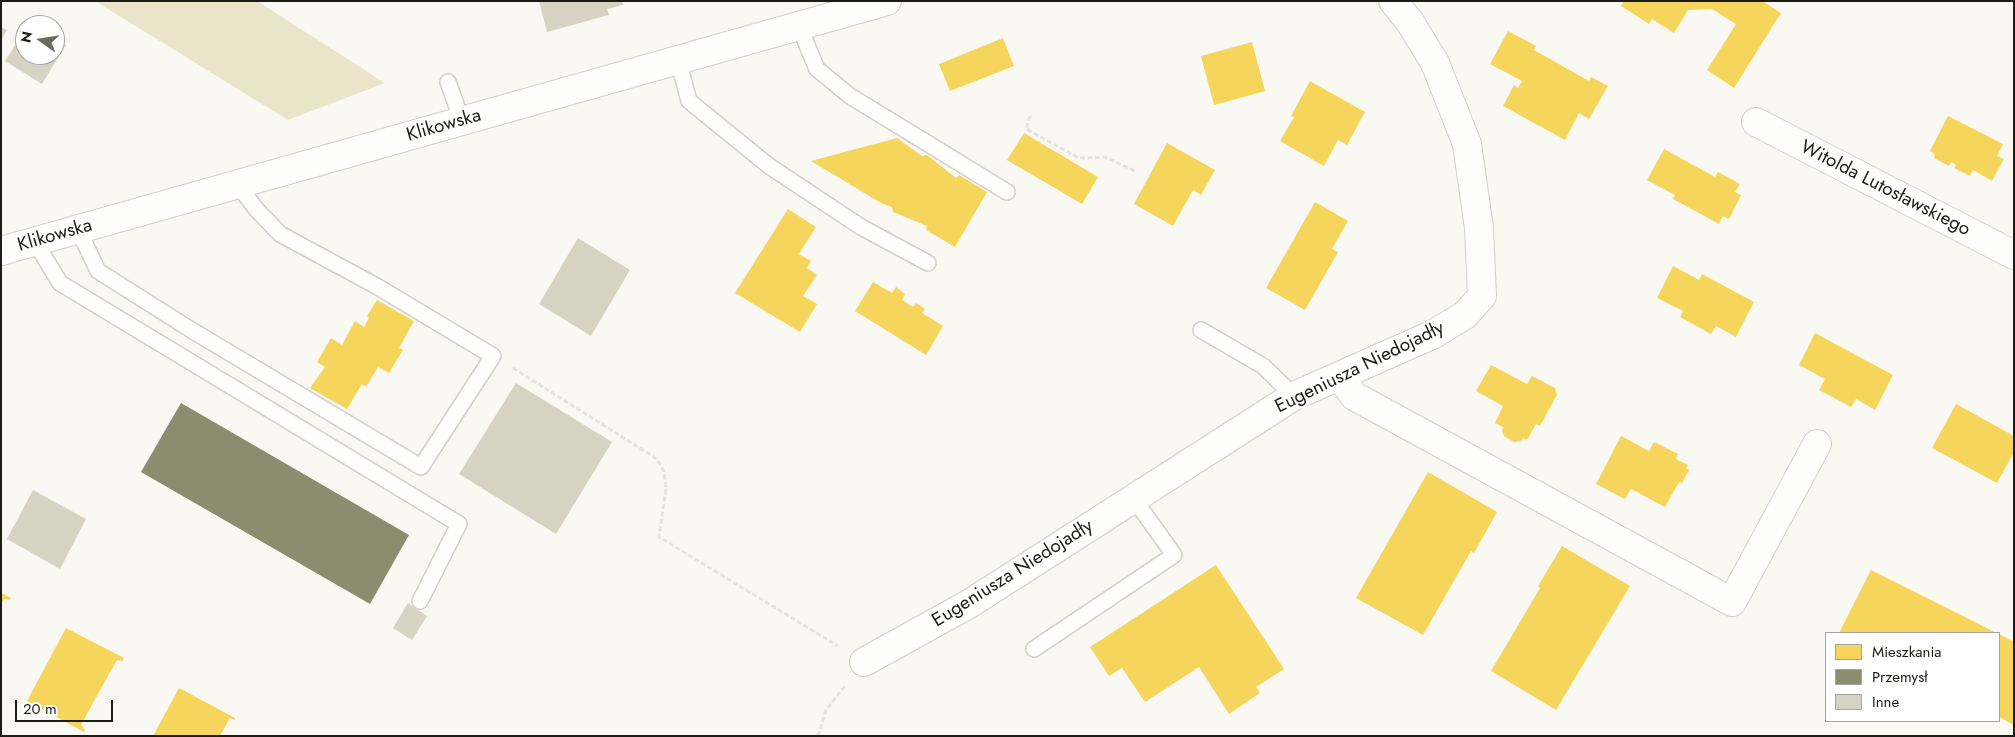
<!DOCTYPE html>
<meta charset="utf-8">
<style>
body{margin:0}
#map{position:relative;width:2015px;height:737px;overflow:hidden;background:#faf8f2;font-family:Jost,sans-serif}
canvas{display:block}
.frame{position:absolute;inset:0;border:2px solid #1c1c17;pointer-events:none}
.legend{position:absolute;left:1825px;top:632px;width:175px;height:90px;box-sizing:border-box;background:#fff;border:1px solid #a4a4a2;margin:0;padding:6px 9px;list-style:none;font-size:15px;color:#1c1c17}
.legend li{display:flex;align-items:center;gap:10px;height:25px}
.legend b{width:25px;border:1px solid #a4a4a2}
.north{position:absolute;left:15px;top:15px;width:50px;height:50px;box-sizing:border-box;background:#fff;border:1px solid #a4a4a2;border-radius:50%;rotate:283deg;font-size:14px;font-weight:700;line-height:20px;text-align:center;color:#1c1c17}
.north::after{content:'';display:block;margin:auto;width:18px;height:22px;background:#6a6964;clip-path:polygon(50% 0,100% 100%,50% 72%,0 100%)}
.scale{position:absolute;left:15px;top:700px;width:98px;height:22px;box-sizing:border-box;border:2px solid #1c1c17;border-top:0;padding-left:6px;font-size:15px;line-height:18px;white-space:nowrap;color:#1c1c17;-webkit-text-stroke:4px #fff;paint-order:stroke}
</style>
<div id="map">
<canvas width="2015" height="737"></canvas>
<div class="frame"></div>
<ul class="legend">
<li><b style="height:14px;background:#f6d55c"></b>Mieszkania</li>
<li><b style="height:14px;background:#8c8c6e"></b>Przemysł</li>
<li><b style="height:14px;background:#d6d3c3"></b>Inne</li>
</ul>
<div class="north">N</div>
<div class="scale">20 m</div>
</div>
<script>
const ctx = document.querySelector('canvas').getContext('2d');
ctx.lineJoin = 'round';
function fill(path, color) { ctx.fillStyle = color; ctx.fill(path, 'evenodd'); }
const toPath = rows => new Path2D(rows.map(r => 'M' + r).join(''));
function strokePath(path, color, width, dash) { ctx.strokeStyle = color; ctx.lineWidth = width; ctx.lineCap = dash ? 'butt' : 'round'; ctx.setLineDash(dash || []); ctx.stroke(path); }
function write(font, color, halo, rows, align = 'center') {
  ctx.font = font + ' Jost,sans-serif'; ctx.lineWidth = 5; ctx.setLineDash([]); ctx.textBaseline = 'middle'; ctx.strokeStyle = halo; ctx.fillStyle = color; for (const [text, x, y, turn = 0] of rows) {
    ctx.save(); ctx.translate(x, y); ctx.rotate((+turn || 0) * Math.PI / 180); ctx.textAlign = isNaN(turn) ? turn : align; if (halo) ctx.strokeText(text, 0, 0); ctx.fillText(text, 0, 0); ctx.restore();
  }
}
fill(toPath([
 [95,1,257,1,385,83,288,120]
]), '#eae4c8');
fill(toPath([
 [1624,1,1762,1,1781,13,1734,88,1707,70,1736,24,1712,9,1688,10,1674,33,1652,19,1649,24,1621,6],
 [1508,31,1536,46,1534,50,1589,81,1591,77,1608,86,1589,119,1579,113,1565,140,1503,106,1514,85,1518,88,1522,81,1490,64],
 [1003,38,1014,66,950,91,939,64],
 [1252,42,1265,91,1214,105,1201,56],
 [1310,81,1365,112,1347,145,1338,140,1324,166,1280,141,1294,117,1291,116],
 [1948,116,2003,144,1997,156,2004,159,1992,181,1973,170,1970,176,1954,168,1956,165,1951,162,1949,166,1934,158,1935,154,1930,151],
 [1024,133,1098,177,1082,204,1007,160],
 [897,138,922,156,927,155,956,178,959,175,987,192,955,247,926,230,927,226,893,212,892,207,881,203,811,161],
 [1167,143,1215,170,1201,195,1193,190,1173,226,1134,204],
 [1664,149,1715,177,1718,172,1740,184,1735,192,1741,195,1729,219,1723,216,1719,224,1673,199,1675,195,1647,180],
 [1315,202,1348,221,1332,249,1338,252,1305,310,1266,288],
 [788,209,816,227,799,254,811,261,807,268,817,275,803,296,817,304,800,332,735,293],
 [1673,266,1699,280,1702,274,1754,302,1736,337,1716,326,1711,334,1680,317,1683,311,1657,298],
 [873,282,892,293,896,287,905,294,902,300,913,307,916,303,925,309,922,313,943,326,926,355,855,311],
 [377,300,414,321,399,348,403,350,389,373,378,367,366,387,362,384,347,409,310,388,325,367,317,362,331,338,342,345,355,321,364,327,369,318,367,316],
 [1815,333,1893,375,1875,410,1856,399,1851,407,1819,390,1825,379,1799,365],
 [1491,365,1527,384,1532,376,1555,388,1557,395,1540,426,1536,424,1527,440,1523,438,1521,441,1514,442,1504,436,1502,431,1503,427,1495,423,1503,406,1476,391],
 [1956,404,2014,436,2014,452,1997,483,1932,448],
 [1621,436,1649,451,1654,442,1678,454,1676,459,1688,465,1686,468,1689,470,1682,483,1679,482,1665,507,1631,489,1625,499,1596,484],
 [1428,472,1497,512,1474,553,1471,551,1423,635,1356,598],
 [1562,546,1630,586,1556,710,1491,671,1540,588,1538,586],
 [1216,565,1284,669,1256,687,1260,693,1229,714,1199,667,1145,702,1122,668,1109,676,1090,647],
 [1871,570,1979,624,1996,633,1839,633],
 [1,593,11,598,10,600,4,599,1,604],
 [66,628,124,658,122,661,117,660,99,692,81,725,85,730,84,732,27,701],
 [1999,634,2014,642,2014,725,1999,717],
 [179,688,235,718,234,720,230,718,220,736,153,736]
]), '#f6d55c');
fill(toPath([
 [181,403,409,535,370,604,141,472]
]), '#8c8c6e');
fill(toPath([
 [539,1,622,1,623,5,607,9,609,15,547,32],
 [1,27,7,30,1,41],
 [55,38,66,45,42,84,5,61,19,39,25,43,25,55,55,55],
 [578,238,630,270,591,336,539,304],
 [516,383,612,442,556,534,459,474],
 [33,490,86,519,60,569,7,539],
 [408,603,427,616,412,640,393,628]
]), '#d6d3c3');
const service = toPath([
 [799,26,817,69,850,96,1007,192],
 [678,60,689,101,769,166,861,227,928,263],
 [448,82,462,121],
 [78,229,98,271,193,331,421,467,493,356,378,287,280,234,256,209,238,185],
 [35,242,60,283,459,524,420,601],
 [1201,330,1263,366,1294,396],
 [1034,649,1174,555,1134,499]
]);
const minor = toPath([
 [1756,122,2014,255],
 [1340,376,1354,396,1732,602,1817,444],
 [864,662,969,604,1294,396,1434,334,1465,315,1482,296,1479,228,1467,144,1435,63,1410,22,1393,1]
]);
const tertiary = toPath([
 [1,251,887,1]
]);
strokePath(service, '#d0cfca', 18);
strokePath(minor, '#d0cfca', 30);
strokePath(tertiary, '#d0cfca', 30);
strokePath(toPath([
 [1030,116,1026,129,1079,158,1105,157,1135,171],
 [513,368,657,459,664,472,666,488,659,537,838,646],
 [818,736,826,710,845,686]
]), '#e3e3e0', 3, [5, 2.5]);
strokePath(service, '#fefefd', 15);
strokePath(minor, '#fefefd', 28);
strokePath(tertiary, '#fefefd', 28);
write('19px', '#1c1c17', '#fff', [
 ["Klikowska",444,126,-16],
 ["Witolda Lutosławskiego",1885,189,27],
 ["Klikowska",55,236,-16],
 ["Eugeniusza Niedojadły",1360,368,-26],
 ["Eugeniusza Niedojadły",1013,574,-32]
]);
</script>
